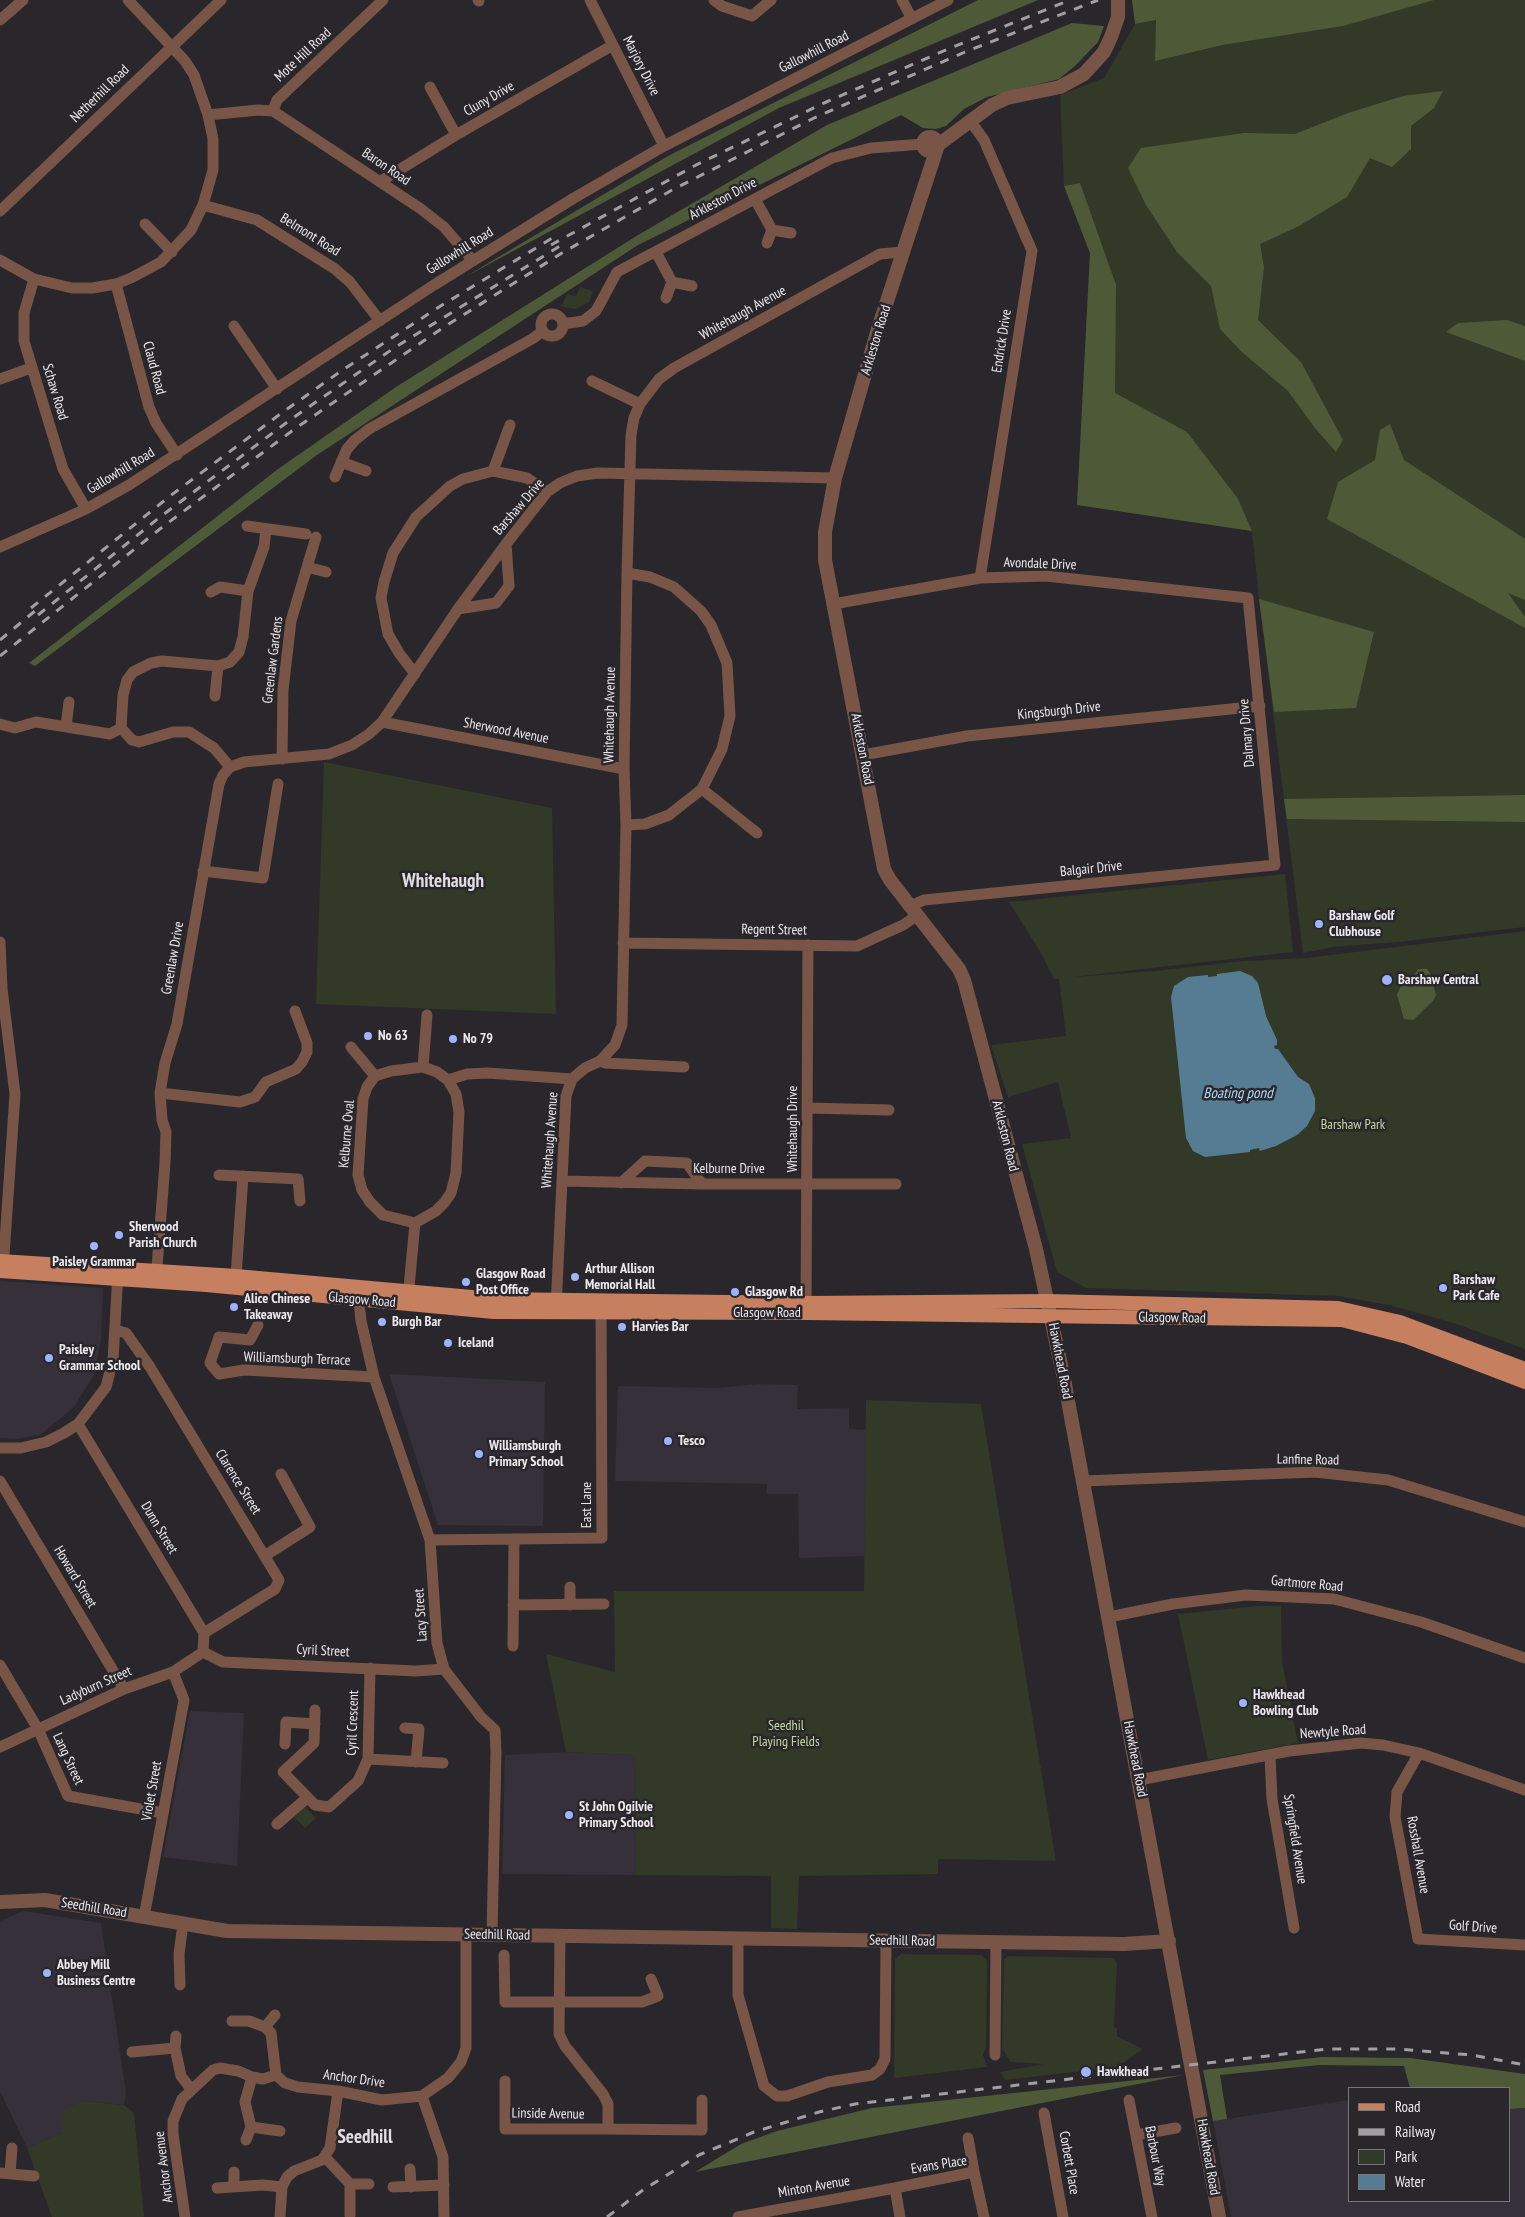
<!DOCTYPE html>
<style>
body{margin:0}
#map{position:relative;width:1525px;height:2217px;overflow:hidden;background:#29272c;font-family:"PT Sans Narrow",sans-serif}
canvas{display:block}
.legend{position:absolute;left:1348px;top:2087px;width:162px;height:115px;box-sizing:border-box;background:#29272c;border:1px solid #777579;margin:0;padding:6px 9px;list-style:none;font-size:15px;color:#eceaed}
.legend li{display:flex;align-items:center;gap:10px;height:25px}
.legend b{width:25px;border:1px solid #777579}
</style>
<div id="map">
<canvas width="1525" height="2217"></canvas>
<ul class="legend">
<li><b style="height:6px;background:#c68060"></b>Road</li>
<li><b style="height:6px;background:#a19fa3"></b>Railway</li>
<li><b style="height:14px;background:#323926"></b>Park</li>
<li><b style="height:14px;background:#567c93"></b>Water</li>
</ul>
</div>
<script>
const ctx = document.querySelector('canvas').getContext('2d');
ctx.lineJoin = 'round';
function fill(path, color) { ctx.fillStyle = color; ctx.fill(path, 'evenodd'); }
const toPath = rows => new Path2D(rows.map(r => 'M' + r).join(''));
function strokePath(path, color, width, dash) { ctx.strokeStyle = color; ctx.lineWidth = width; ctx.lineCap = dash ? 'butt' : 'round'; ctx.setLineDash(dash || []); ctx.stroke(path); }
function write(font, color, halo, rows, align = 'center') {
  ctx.font = font + ' "PT Sans Narrow",sans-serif'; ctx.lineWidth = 5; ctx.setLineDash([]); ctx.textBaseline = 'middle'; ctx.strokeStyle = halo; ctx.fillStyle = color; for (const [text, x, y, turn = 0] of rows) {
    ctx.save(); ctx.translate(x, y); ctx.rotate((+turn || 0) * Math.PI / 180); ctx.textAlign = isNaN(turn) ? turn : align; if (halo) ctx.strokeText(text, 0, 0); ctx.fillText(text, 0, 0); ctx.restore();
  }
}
fill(toPath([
 [0,1281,103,1288,101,1340,94,1375,74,1407,40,1435,17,1439,0,1438],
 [389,1374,545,1382,543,1526,438,1525],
 [758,1384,798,1385,797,1409,849,1408,849,1429,866,1430,865,1556,799,1558,798,1494,767,1494,767,1484,615,1481,618,1386,718,1388],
 [190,1711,244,1713,237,1866,163,1857],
 [566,1752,635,1755,636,1875,502,1874,505,1755],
 [23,1911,101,1923,126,2093,124,2105,84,2101,62,2133,27,2148,0,2091,0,1921],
 [1349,2100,1349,2201,1509,2201,1509,2109,1525,2108,1525,2217,1231,2217,1213,2121]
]), '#35303a');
fill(toPath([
 [1364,0,1525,0,1525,927,1398,942,1333,947,1303,953,1259,599,1252,531,1077,505,1090,253,1064,186,1060,95,1104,78,1135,24,1157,20,1155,49],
 [580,287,593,291,589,302,576,309,561,307,567,294,576,296],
 [324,762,552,808,556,1014,316,1004],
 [1285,874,1293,952,1073,977,1155,971,1243,961,1306,958,1525,931,1525,1349,1457,1324,1389,1305,1337,1296,1086,1288,1057,1272,1022,1144,1071,1138,1058,1082,1008,1097,991,1045,1066,1036,1059,979,1054,979,1041,953,1009,902],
 [866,1400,981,1404,1056,1861,938,1859,938,1874,799,1876,797,1929,771,1928,771,1876,636,1875,635,1755,566,1752,546,1654,615,1672,614,1591,864,1591],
 [1258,1606,1281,1606,1282,1662,1298,1743,1208,1760,1178,1614],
 [305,1807,316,1818,305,1828,294,1817],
 [901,1954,981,1955,987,1961,986,2047,983,2055,987,2067,894,2078,895,1959],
 [1009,1956,1114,1958,1117,1963,1114,2027,1117,2028,1117,2036,1143,2049,1117,2067,1005,2080,1000,2072,1043,2064,1011,2062,1002,2049,1004,1959],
 [84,2101,124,2105,134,2113,144,2217,52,2217,27,2148,62,2133,64,2109]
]), '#323926');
fill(toPath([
 [978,0,1038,0,779,108,465,277,668,156],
 [1132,0,1434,0,1343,26,1222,45,1155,61,1156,20,1135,24],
 [1072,23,1104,26,1098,42,1075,66,1059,79,987,97,964,109,946,126,936,129,923,128,901,115,638,245,317,455,35,666,29,663,278,469,396,387,638,235,827,125],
 [1443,91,1434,108,1411,126,1411,149,1392,167,1370,158,1347,197,1299,226,1260,244,1264,267,1258,320,1301,362,1343,440,1336,452,1315,428,1288,391,1242,352,1220,329,1211,286,1177,252,1146,205,1128,168,1141,148,1244,133,1295,134,1348,113,1403,96],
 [1080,183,1116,285,1115,393,1187,432,1238,499,1252,531,1077,505,1090,253,1064,186],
 [1507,320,1525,326,1525,361,1446,332,1458,323],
 [1390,424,1404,460,1525,539,1525,600,1508,593,1525,617,1525,628,1327,519,1338,482,1375,460,1380,430],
 [1259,599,1374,632,1356,708,1274,712],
 [1525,795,1525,822,1287,819,1284,799],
 [1418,969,1427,969,1430,973,1436,995,1433,1001,1413,1020,1404,1019,1397,995,1402,983,1414,976],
 [1322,2057,1410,2058,1525,2074,1525,2108,1509,2109,1509,2088,1410,2088,1404,2066,1319,2065,1220,2075,1227,2119,1213,2121,1203,2070],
 [1184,2075,961,2119,695,2172,741,2144,777,2131,872,2108]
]), '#4e5a37');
fill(toPath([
 [1240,971,1252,976,1258,983,1266,1016,1277,1040,1277,1045,1274,1046,1275,1049,1278,1049,1298,1077,1309,1084,1315,1098,1315,1111,1307,1126,1297,1135,1276,1146,1260,1151,1259,1148,1250,1150,1250,1152,1205,1157,1193,1151,1186,1138,1171,997,1174,986,1188,977,1208,975,1208,977,1217,976,1217,974]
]), '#567c93');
strokePath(toPath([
 [478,0,479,1],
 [590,0,664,146],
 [714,0,722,6,752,16,771,0],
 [902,0,912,19],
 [0,20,23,0],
 [430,87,456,135],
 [273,111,421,209,444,227,473,261],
 [208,115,258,110,273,111,277,100,383,0],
 [971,122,984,140,1032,251,980,578],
 [381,181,456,135,613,45],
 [755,199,772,230],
 [203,205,257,220,335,269,350,282,380,321],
 [0,211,221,0],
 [145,224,172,252],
 [767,243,772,230,791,233],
 [656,252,672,282],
 [0,260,34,279,72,288,92,288,116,284,131,278,161,262,191,230,203,205,213,170,213,139,208,115,194,75,185,61,128,0],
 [34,279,24,313,24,341,63,469,86,509],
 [116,284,149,407,156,423,177,455],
 [666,298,672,282,692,286],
 '541 325a11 11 0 1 1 22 0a11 11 0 1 1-22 0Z',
 [563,324,583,321,596,311,617,272,832,158,871,148,923,144],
 [234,326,277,389],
 [0,379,31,368],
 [592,381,640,404],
 [341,462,366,471],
 [493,471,510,425],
 [335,477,347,449,355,440,369,429,532,339,543,331],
 [247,526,306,534],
 [0,547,86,509,129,485,434,285,574,198,664,146,948,0],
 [307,567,326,572],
 [211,592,220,587,248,591],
 [833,604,980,578,1046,576,1248,598,1275,865,924,900,910,906],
 [458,609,496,603,509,586,506,544],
 [415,674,399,653,388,634,381,598,384,582,393,553,416,517,450,486,463,479,493,471,527,478,547,492],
 [215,696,218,666],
 [382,722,624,769],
 [0,724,15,728,36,722,110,734,121,728],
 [66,727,69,702],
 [863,755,967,736,1260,706],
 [282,759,283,690,291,621,316,537],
 [230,767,214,748,189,732,173,732,139,742,132,740,121,728,123,695,127,680,133,672,151,663,162,661,218,666,230,662,239,652,243,637,248,591,264,547,266,529],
 [702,789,757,833],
 [626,825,645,824,669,815,702,789,722,749,730,716,727,663,711,625,701,611,674,587,650,577,627,573],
 [203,871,263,878,278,784],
 [0,942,2,989,15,1094,3,1270],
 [623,943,857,946,903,925,918,915],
 [351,1047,375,1076],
 [600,1061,605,1063,684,1067],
 [423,1067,427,1015],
 [448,1080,467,1074,488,1073,572,1079],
 [160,1093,240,1102,255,1097,266,1082,296,1069,302,1062,307,1052,307,1043,295,1011],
 [808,1108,889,1110],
 [219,1175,298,1179,300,1201],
 [562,1181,702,1184,896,1184],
 [621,1183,645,1161,687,1163,702,1184],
 [236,1276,243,1176],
 [156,1280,165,1163,166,1132,162,1120,160,1093,165,1063,177,1024,219,784,223,775,230,767,244,762,329,754,352,745,369,734,382,722,458,609,506,544,547,492,560,483,577,476,598,473,835,478],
 [358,1293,361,1321,374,1377,430,1540,437,1643,444,1669,481,1717,495,1730,496,1752,492,1935],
 [408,1298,415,1223,436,1211,444,1203,451,1193,456,1173,459,1112,456,1094,448,1080,437,1072,423,1067,391,1071,375,1076,367,1087,363,1099,358,1175,362,1190,370,1202,383,1215,415,1223],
 [556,1308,566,1096,572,1079,585,1068,600,1061,615,1045,622,1025,626,825,624,769,627,573,631,435,634,418,640,404,659,379,674,368,880,254,903,252],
 [806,1311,808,945],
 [258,1325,250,1340,219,1337,210,1363,219,1374,244,1370,374,1377],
 [115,1330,126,1333,150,1367,279,1580,275,1589,204,1633],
 [78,1424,204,1633,203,1652],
 [0,1448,21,1448,46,1442,64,1433,78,1424,106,1387,113,1360,118,1272],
 [0,1481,124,1689],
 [1083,1481,1315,1472,1388,1480,1525,1522],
 [430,1540,602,1538,601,1305],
 [266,1555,310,1527,281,1474],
 [570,1587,570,1605],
 [513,1605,604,1604],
 [1109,1617,1173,1604,1246,1595,1334,1599,1421,1622,1525,1658],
 [513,1646,514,1539],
 [203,1652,223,1662,416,1671,444,1669],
 [0,1665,38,1729,68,1796,163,1813],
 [315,1710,314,1743,283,1772,315,1805,329,1807,358,1781,368,1759,370,1668],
 [405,1728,419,1729,416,1762],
 [285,1744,286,1722,315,1724],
 [0,1747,124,1689,173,1672,203,1652],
 [1419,1753,1397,1792,1395,1817,1418,1939,1525,1945],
 [1270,1755,1272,1799,1294,1928],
 [368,1759,443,1763],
 [1139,1780,1289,1751,1361,1743,1383,1745,1419,1753,1525,1790],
 [277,1824,307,1798],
 [144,1917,184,1700,173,1672],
 [560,1936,559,2034,565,2046,603,2094,608,2104,608,2129,702,2130,702,2100],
 [738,1940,738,1995,764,2086,777,2096,787,2096,828,2082,872,2075,880,2069,885,2059,886,1941],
 [504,1955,505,2002,642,2002,658,1996,651,1979],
 [180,1985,179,1954,183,1924],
 [232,2021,249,2021,265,2027,271,2033,276,2075,285,2083,298,2087,338,2091,382,2100,422,2096,448,2078,461,2062,466,2048,466,1934],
 [265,2027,275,2015],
 [176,2036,175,2048,181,2076,191,2089],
 [132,2052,175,2048],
 [995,2055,996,1943],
 [505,2081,505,2129,608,2129],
 [422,2096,443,2157,444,2217],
 [1129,2100,1152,2217],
 [1044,2113,1063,2217],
 [251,2127,280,2131],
 [1136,2135,1176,2128],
 [968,2138,974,2172],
 [246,2140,251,2127,245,2102,252,2077],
 [325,2157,350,2184,350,2215],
 [410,2169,411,2187],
 [0,2173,34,2176],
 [10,2174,12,2148],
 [350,2184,369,2184],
 [234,2185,234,2172],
 [393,2187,444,2185],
 [217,2188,263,2185,282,2187],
 [185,2217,173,2134,173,2121,182,2099,213,2070,220,2068,238,2071,252,2077,263,2079,276,2075],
 [280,2217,282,2187,287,2177,294,2171,322,2160,330,2148,338,2091],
 [738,2217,895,2188],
 [900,2217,895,2188,974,2172,984,2217]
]), '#785546', 11);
strokePath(toPath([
 '923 144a7 7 0 1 1 14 0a7 7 0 1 1-14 0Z',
 [938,145,992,105,1007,98,1060,87,1084,74,1104,52,1111,37,1118,17,1118,0],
 [937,148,878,329,835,478,825,532,825,560,884,869,890,880,959,969,964,980,1036,1249,1064,1379,1219,2217],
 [0,1902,45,1900,227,1931,1124,1944,1169,1941]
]), '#785546', 14);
strokePath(toPath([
 [0,1261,236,1276,494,1299,806,1303,1048,1301,1338,1308,1400,1322,1525,1369],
 [0,1271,206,1285,494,1312,806,1313,1342,1320,1407,1337,1525,1382]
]), '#c68060', 14);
strokePath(toPath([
 [551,245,696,165,824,103,948,49,1070,0],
 [31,608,170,496,283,412,341,371,439,307,554,237],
 [38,615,160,517,290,420,394,348,560,246],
 [0,640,41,606],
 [0,656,165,525,296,428,444,327,562,253,672,190,814,118,965,52,1098,0],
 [607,2217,643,2190,699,2155,754,2132,819,2112,855,2104,1327,2049,1397,2049,1472,2055,1525,2065]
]), '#a19fa3', 3, [9, 9]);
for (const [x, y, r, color] of [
 [1319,924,5,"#9db4fd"],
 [1387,980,6,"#9db4fd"],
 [368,1036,5,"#9db4fd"],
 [453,1039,5,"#9db4fd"],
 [119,1235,5,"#9db4fd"],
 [94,1246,5,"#9db4fd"],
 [575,1277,5,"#9db4fd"],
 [466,1282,5,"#9db4fd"],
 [1443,1288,5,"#9db4fd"],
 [735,1292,5,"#9db4fd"],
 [234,1307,5,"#9db4fd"],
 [382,1322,5,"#9db4fd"],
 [622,1327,5,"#9db4fd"],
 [448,1343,5,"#9db4fd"],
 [49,1358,5,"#9db4fd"],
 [668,1441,5,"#9db4fd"],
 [479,1454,5,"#9db4fd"],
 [1243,1703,5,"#9db4fd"],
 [569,1815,5,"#9db4fd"],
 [47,1973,5,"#9db4fd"],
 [1086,2072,6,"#9db4fd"]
]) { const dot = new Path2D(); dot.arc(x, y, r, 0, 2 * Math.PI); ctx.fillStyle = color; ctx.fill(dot); strokePath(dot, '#29272c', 2); }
write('14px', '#eceaed', '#29272c', [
 ["Gallowhill Road",814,52,-27],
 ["Mote Hill Road",303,55,-43],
 ["Marjory Drive",641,66,63],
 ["Netherhill Road",100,94,-44],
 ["Cluny Drive",489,99,-30],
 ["Baron Road",386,167,34],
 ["Arkleston Drive",723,199,-28],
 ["Belmont Road",310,235,32],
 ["Gallowhill Road",460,251,-32],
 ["Whitehaugh Avenue",743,313,-29],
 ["Arkleston Road",876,340,-73],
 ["Endrick Drive",1002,341,-81],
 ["Claud Road",154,368,75],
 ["Schaw Road",55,392,73],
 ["Gallowhill Road",121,471,-31],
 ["Barshaw Drive",519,507,-49],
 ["Avondale Drive",1040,564,2],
 ["Greenlaw Gardens",273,660,-83],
 ["Kingsburgh Drive",1059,711,-6],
 ["Whitehaugh Avenue",610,715,-89],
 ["Sherwood Avenue",506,731,11],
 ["Dalmary Drive",1247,733,-95],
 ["Arkleston Road",862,749,79],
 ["Balgair Drive",1091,869,-6],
 ["Regent Street",774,930,1],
 ["Greenlaw Drive",173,958,-80],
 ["Whitehaugh Drive",793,1129,-90],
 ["Kelburne Oval",347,1134,-85],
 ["Arkleston Road",1005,1136,76],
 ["Whitehaugh Avenue",550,1140,-86],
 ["Kelburne Drive",729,1169],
 ["Glasgow Road",362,1300,5],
 ["Glasgow Road",767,1313],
 ["Glasgow Road",1172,1318,1],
 ["Williamsburgh Terrace",297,1359,2],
 ["Hawkhead Road",1060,1361,79],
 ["Lanfine Road",1308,1460,1],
 ["Clarence Street",238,1482,58],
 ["East Lane",587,1505,-90],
 ["Dunn Street",159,1528,59],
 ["Howard Street",75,1577,59],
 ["Gartmore Road",1307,1584,5],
 ["Lacy Street",421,1615,-94],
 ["Cyril Street",323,1651,3],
 ["Ladyburn Street",96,1686,-24],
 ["Cyril Crescent",353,1723,-88],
 ["Newtyle Road",1333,1732,-4],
 ["Lang Street",68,1759,65],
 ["Hawkhead Road",1135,1759,79],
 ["Violet Street",152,1791,-80],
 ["Springfield Avenue",1295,1839,81],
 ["Rosshall Avenue",1418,1855,80],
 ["Seedhill Road",94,1908,9],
 ["Golf Drive",1473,1927,4],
 ["Seedhill Road",497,1935,1],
 ["Seedhill Road",902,1941,1],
 ["Anchor Drive",354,2079,8],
 ["Linside Avenue",548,2114,1],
 ["Barbour Way",1155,2156,79],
 ["Hawkhead Road",1208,2157,80],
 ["Corbett Place",1069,2163,80],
 ["Evans Place",939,2165,-9],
 ["Anchor Avenue",164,2167,-97],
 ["Minton Avenue",814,2187,-10]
]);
write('bold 14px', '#eceaed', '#29272c', [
 ["Barshaw Golf",1329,916],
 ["Clubhouse",1329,932],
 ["Barshaw Central",1398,980],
 ["No 63",378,1036],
 ["No 79",463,1039],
 ["Sherwood",129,1227],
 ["Parish Church",129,1243],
 ["Paisley Grammar",94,1262,"center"],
 ["Arthur Allison",585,1269],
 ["Memorial Hall",585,1285],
 ["Glasgow Road",476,1274],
 ["Post Office",476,1290],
 ["Barshaw",1453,1280],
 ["Park Cafe",1453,1296],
 ["Glasgow Rd",745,1292],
 ["Alice Chinese",244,1299],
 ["Takeaway",244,1315],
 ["Burgh Bar",392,1322],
 ["Harvies Bar",632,1327],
 ["Iceland",458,1343],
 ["Paisley",59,1350],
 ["Grammar School",59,1366],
 ["Tesco",678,1441],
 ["Williamsburgh",489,1446],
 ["Primary School",489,1462],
 ["Hawkhead",1253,1695],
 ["Bowling Club",1253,1711],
 ["St John Ogilvie",579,1807],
 ["Primary School",579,1823],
 ["Abbey Mill",57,1965],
 ["Business Centre",57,1981],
 ["Hawkhead",1097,2072]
], 'left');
write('14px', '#c4da9c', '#29272c', [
 ["Barshaw Park",1353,1125],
 ["Seedhil",786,1726],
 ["Playing Fields",786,1742]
]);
write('italic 15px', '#aaddfc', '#29272c', [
 ["Boating pond",1238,1094]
]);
write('bold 19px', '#e1dee5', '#29272c', [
 ["Whitehaugh",443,882],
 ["Seedhill",365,2138]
]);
</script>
